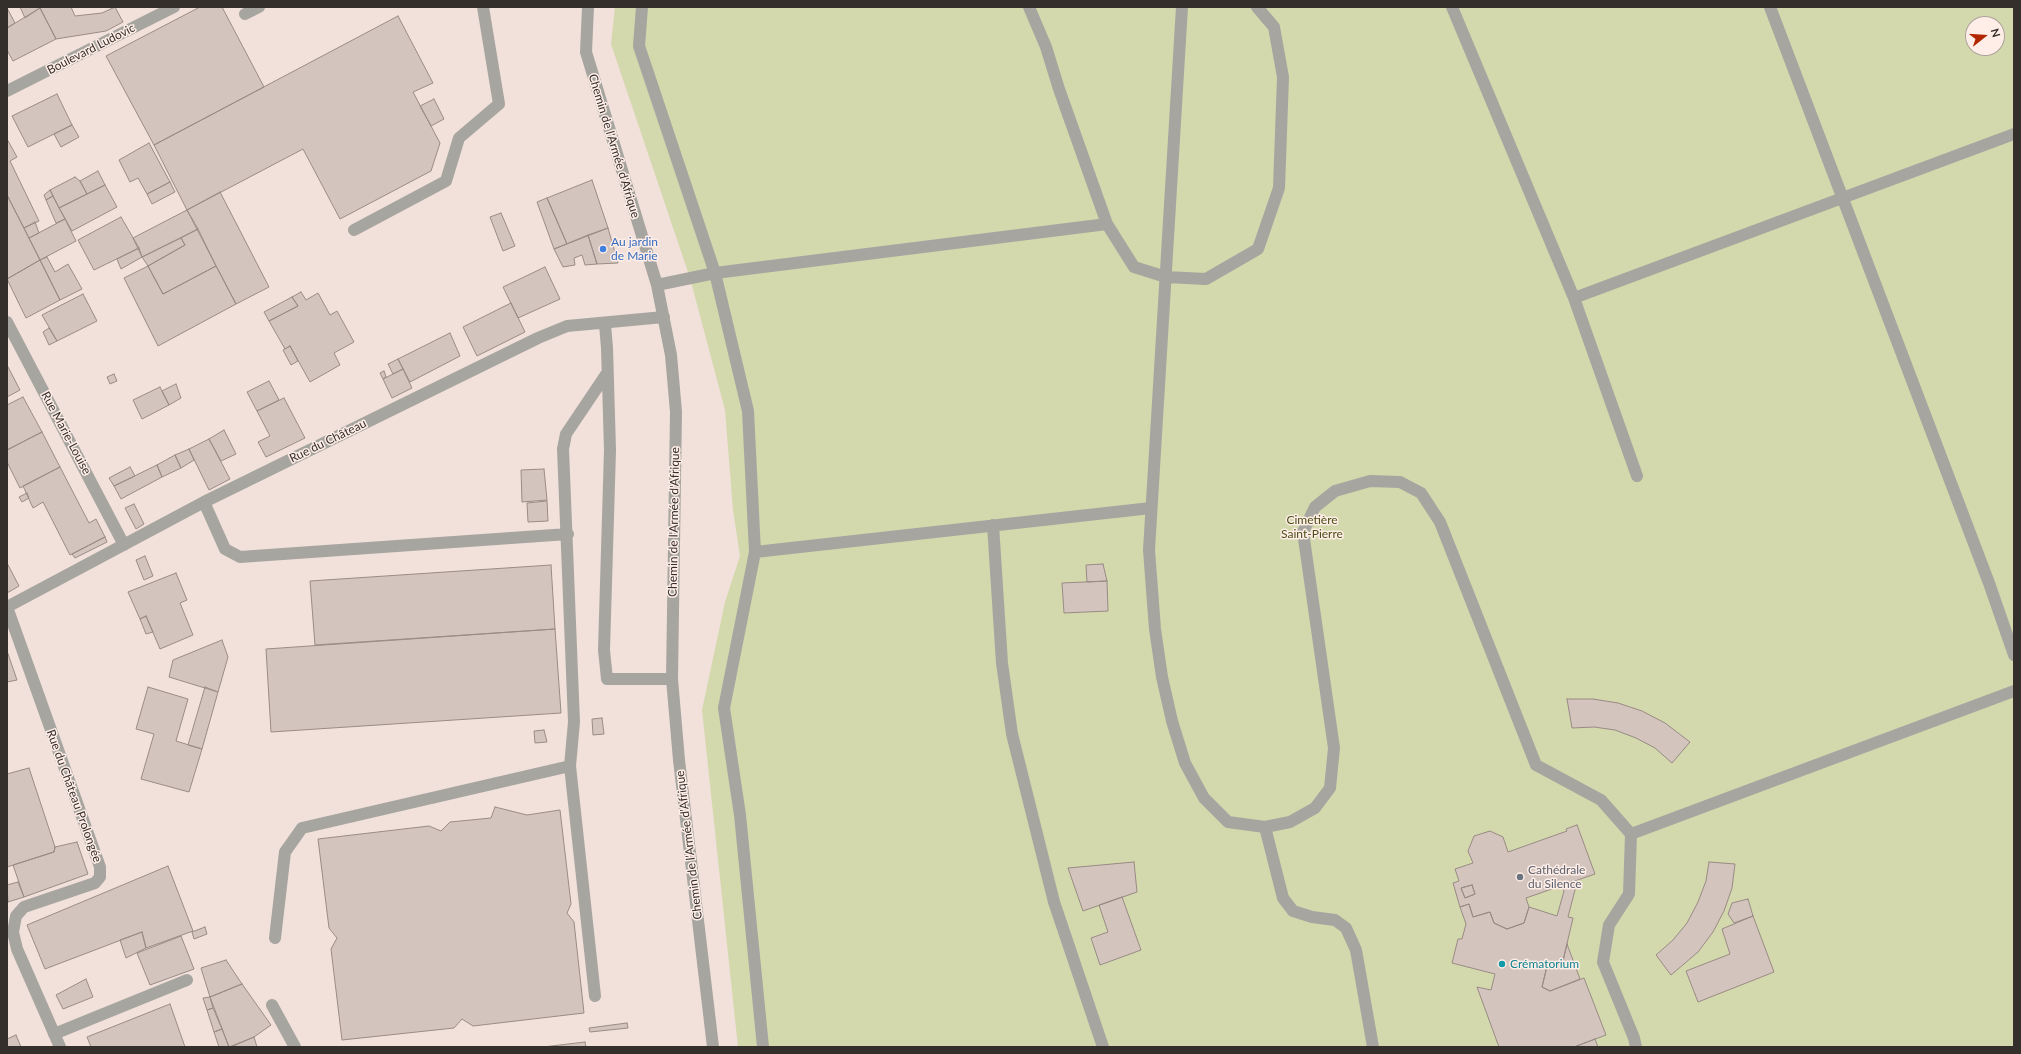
<!DOCTYPE html>
<meta charset="utf-8">
<style>
body{margin:0}
#map{position:relative;width:2021px;height:1054px;overflow:hidden;background:#f1e1da;font-family:Lato,sans-serif}
canvas{display:block}
.frame{position:absolute;inset:0;border:8px solid #352f2c;pointer-events:none}
.north{position:absolute;left:1965px;top:16px;width:40px;height:40px;box-sizing:border-box;background:#feeee7;border:1px solid #aea29c;border-radius:50%;rotate:73deg;font-size:11px;font-weight:700;line-height:16px;text-align:center;color:#352f2c}
.north::after{content:'';display:block;margin:auto;width:14px;height:18px;background:#b22700;clip-path:polygon(50% 0,100% 100%,50% 72%,0 100%)}
</style>
<div id="map">
<canvas width="2021" height="1054"></canvas>
<div class="frame"></div>
<div class="north">N</div>
</div>
<script>
const ctx = document.querySelector('canvas').getContext('2d');
ctx.lineJoin = 'round';
function fill(path, color) { ctx.fillStyle = color; ctx.fill(path, 'evenodd'); }
const toPath = rows => new Path2D(rows.map(r => 'M' + r).join(''));
function strokePath(path, color, width, dash) { ctx.strokeStyle = color; ctx.lineWidth = width; ctx.lineCap = dash ? 'butt' : 'round'; ctx.setLineDash(dash || []); ctx.stroke(path); }
function write(font, color, halo, rows, align = 'center') {
  ctx.font = font + ' Lato,sans-serif'; ctx.lineWidth = 3; ctx.setLineDash([]); ctx.textBaseline = 'middle'; ctx.strokeStyle = halo; ctx.fillStyle = color; for (const [text, x, y, turn = 0] of rows) {
    ctx.save(); ctx.translate(x, y); ctx.rotate((+turn || 0) * Math.PI / 180); ctx.textAlign = isNaN(turn) ? turn : align; if (halo) ctx.strokeText(text, 0, 0); ctx.fillText(text, 0, 0); ctx.restore();
  }
}
fill(toPath([
 [615,7,2014,7,2014,1047,738,1047,702,710,725,602,740,556,733,510,725,410,690,278,611,44],
 [1973,24,1997,24,1997,48,1973,48]
]), '#d3d8ad');
const building = toPath([
 [20,7,39,7,40,8,25,18,20,7],
 [42,7,71,7,75,16,102,13,115,7,123,22,106,31,56,39,40,8,42,7],
 [200,7,222,7,264,87,154,145,106,56,200,7],
 [7,8,15,23,7,28,7,8],
 [40,8,56,39,13,61,7,50,7,28,40,8],
 [398,16,433,83,413,92,440,143,431,171,340,219,303,149,187,210,154,145,398,16],
 [57,94,72,125,28,147,12,116,57,94],
 [434,99,444,119,431,126,420,106,434,99],
 [72,125,79,137,61,147,54,134,72,125],
 [7,139,17,157,10,161,39,221,24,228,7,195,7,139],
 [149,143,170,182,147,194,138,178,130,182,119,160,149,143],
 [98,171,105,185,87,194,80,181,98,171],
 [75,177,80,181,87,194,59,208,50,190,75,177],
 [592,180,608,228,567,244,547,198,592,180],
 [170,182,175,192,152,204,147,194,170,182],
 [105,185,117,207,72,231,59,208,105,185],
 [50,190,53,196,46,200,44,195,50,190],
 [220,192,269,287,236,304,187,210,220,192],
 [7,195,40,260,7,279,7,195],
 [53,196,65,219,56,223,46,200,53,196],
 [547,198,567,244,554,249,537,202,547,198],
 [187,210,198,229,142,257,133,238,187,210],
 [501,213,515,246,503,251,490,217,501,213],
 [121,217,139,248,94,270,78,240,121,217],
 [65,219,76,241,40,260,29,238,65,219],
 [35,222,39,233,29,238,24,228,35,222],
 [608,228,618,263,597,264,588,235,608,228],
 [198,229,216,266,163,294,148,266,185,245,181,238,198,229],
 [588,235,597,264,585,265,582,255,574,258,575,265,563,267,554,249,588,235],
 [181,238,185,245,148,266,142,257,181,238],
 [139,248,142,257,121,269,117,259,139,248],
 [47,257,55,272,68,264,82,289,60,300,40,260,47,257],
 [40,260,60,300,26,318,7,279,40,260],
 [148,266,163,294,216,266,236,304,158,346,124,278,148,266],
 [545,267,560,299,518,318,503,287,545,267],
 [301,292,306,300,318,293,330,315,337,311,354,342,334,353,340,365,310,382,290,346,285,349,269,321,298,306,292,297,301,292],
 [83,294,97,321,57,341,42,315,83,294],
 [292,297,298,306,269,321,264,312,292,297],
 [511,303,525,332,477,356,463,327,511,303],
 [49,328,57,341,49,345,43,332,49,328],
 [450,333,460,356,410,382,398,359,450,333],
 [290,346,298,361,291,365,283,350,290,346],
 [398,359,403,369,393,374,388,364,398,359],
 [7,365,20,390,7,397,7,365],
 [403,369,412,388,392,398,383,379,403,369],
 [384,371,386,377,383,379,380,373,384,371],
 [114,374,117,381,110,384,107,377,114,374],
 [269,381,279,400,257,411,247,392,269,381],
 [176,384,181,398,169,405,162,391,176,384],
 [160,387,169,405,142,419,133,400,160,387],
 [23,397,42,432,7,450,7,405,23,397],
 [284,398,305,438,266,457,258,442,270,436,257,411,284,398],
 [224,430,236,454,221,461,209,439,224,430],
 [42,432,60,467,20,488,7,462,7,450,42,432],
 [209,439,230,479,209,490,189,449,209,439],
 [189,449,194,460,181,468,175,455,189,449],
 [175,455,181,468,162,477,157,465,175,455],
 [157,465,162,477,121,499,114,486,157,465],
 [60,467,89,523,96,519,105,537,70,555,43,502,33,508,23,486,60,467],
 [130,467,135,476,114,486,109,478,130,467],
 [544,469,547,500,522,502,521,470,544,469],
 [27,493,29,498,22,502,19,497,27,493],
 [547,501,548,521,528,522,527,503,547,501],
 [134,504,144,524,136,529,125,508,134,504],
 [105,537,107,542,75,558,72,554,105,537],
 [145,556,153,576,144,580,136,560,145,556],
 [7,563,19,586,7,593,7,563],
 [1103,564,1107,581,1087,582,1086,565,1103,564],
 [551,565,555,629,315,645,310,581,551,565],
 [176,573,187,600,180,603,193,635,160,649,146,616,140,619,128,592,176,573],
 [1107,581,1108,611,1064,613,1062,583,1107,581],
 [146,616,153,632,146,634,140,619,146,616],
 [555,629,561,713,271,732,266,649,555,629],
 [222,640,228,657,218,692,169,677,173,660,222,640],
 [7,651,17,680,7,682,7,651],
 [148,687,188,699,176,741,202,749,189,792,141,779,154,734,136,729,148,687],
 [205,687,218,692,202,749,188,745,205,687],
 [1567,699,1593,699,1618,703,1642,711,1665,723,1690,742,1672,763,1655,748,1636,738,1615,730,1594,727,1572,728,1567,699],
 [602,718,604,734,593,735,592,719,602,718],
 [544,730,547,742,535,743,534,731,544,730],
 [29,768,55,847,54,852,7,867,7,774,29,768],
 [495,807,527,815,560,810,571,904,567,913,574,922,584,1013,473,1026,462,1019,454,1028,342,1040,331,949,337,938,329,928,318,839,429,826,441,831,450,822,491,818,495,807],
 [1577,825,1595,874,1526,898,1529,907,1524,923,1507,929,1494,923,1490,912,1473,917,1469,904,1460,907,1453,883,1459,881,1455,869,1473,863,1468,851,1474,836,1490,831,1503,837,1508,852,1567,831,1566,829,1577,825],
 [1472,885,1475,894,1465,898,1461,888,1472,885],
 [77,842,88,874,24,897,13,865,54,852,55,847,77,842],
 [1134,862,1137,892,1083,911,1068,868,1134,862],
 [1709,862,1735,864,1732,888,1724,911,1713,932,1698,952,1671,975,1656,955,1673,940,1687,923,1698,902,1706,881,1709,862],
 [168,866,193,931,146,948,142,932,45,969,27,925,168,866],
 [1572,881,1575,890,1568,917,1573,918,1562,965,1548,962,1542,987,1550,991,1584,978,1606,1035,1574,1047,1499,1047,1477,987,1491,990,1495,974,1452,963,1458,939,1462,939,1466,924,1460,907,1469,904,1473,917,1490,912,1494,923,1507,929,1524,923,1529,907,1557,916,1564,891,1562,885,1572,881],
 [18,882,24,897,8,902,7,885,18,882],
 [1472,885,1475,894,1465,898,1461,888,1472,885],
 [1122,897,1141,950,1100,965,1091,938,1108,932,1099,905,1122,897],
 [1748,899,1753,916,1734,923,1728,914,1732,903,1748,899],
 [1753,916,1774,972,1698,1002,1686,971,1730,954,1722,929,1753,916],
 [205,927,207,934,194,939,192,932,205,927],
 [142,932,146,948,126,958,120,940,142,932],
 [181,936,194,969,150,985,137,953,181,936],
 [1567,944,1580,979,1550,991,1542,987,1548,962,1562,965,1567,944],
 [226,960,242,984,210,997,201,968,226,960],
 [86,979,93,997,63,1009,56,995,86,979],
 [242,984,271,1025,254,1037,229,1047,210,997,242,984],
 [210,997,213,1008,207,1010,203,998,210,997],
 [170,1004,185,1047,91,1047,87,1037,170,1004],
 [213,1008,222,1029,214,1032,207,1010,213,1008],
 [627,1023,628,1028,590,1032,589,1028,627,1023],
 [222,1029,229,1047,219,1047,214,1032,222,1029],
 [16,1035,21,1047,7,1047,7,1039,16,1035],
 [254,1037,257,1047,231,1047,254,1037],
 [1595,1039,1598,1047,1574,1047,1595,1039],
 [585,1042,586,1047,543,1047,585,1042]
]);
fill(building, '#d4c4be');
strokePath(building, '#998b85', 1);
strokePath(toPath([
 [588,7,586,52,657,285,671,355,676,412,672,679,679,760,713,1047],
 [642,7,639,46,715,273,748,411,755,552,724,708,740,815,763,1047],
 [1029,7,1046,47,1059,89,1107,224,1134,267,1166,277,1206,279,1258,249,1279,188,1283,77,1274,27,1257,7],
 [1182,7,1149,550,1155,629,1162,677,1172,721,1185,763,1204,798,1228,822,1265,827,1290,822,1315,808,1330,788,1334,748,1303,532,1315,507,1335,491,1370,481,1400,482,1421,493,1440,522,1536,765,1601,800,1631,834,2014,691],
 [1452,7,1574,298,1637,476],
 [1770,7,1989,583,2014,655],
 [245,14,259,7],
 [7,91,174,7],
 [354,230,446,181,459,138,499,104,483,7],
 [657,285,715,273,1107,224],
 [1574,298,2014,134],
 [7,322,124,545],
 [605,324,607,348,610,450,604,650,607,679,672,679],
 [204,502,225,549,240,557,568,534],
 [993,525,1002,663,1012,734,1054,902,1103,1047],
 [755,552,1151,508],
 [7,607,204,502,538,338,567,326,664,317],
 [7,607,100,867,100,877,95,883,24,907,16,916,13,932,17,949,60,1047],
 [570,766,574,722,563,449,566,434,607,373],
 [1265,827,1283,898,1293,911,1312,917,1335,920,1346,928,1356,950,1373,1047],
 [1631,834,1629,894,1609,925,1603,962,1634,1038,1636,1047],
 [275,938,285,852,302,828,570,766,595,996],
 [272,1005,295,1047],
 [54,1034,187,980]
]), '#a7a59f', 12);
for (const [x, y, r, color] of [
 [603,249,4,"#3f7fe0"],
 [1520,877,4,"#6b7280"],
 [1502,964,4,"#0f9aa8"]
]) { const dot = new Path2D(); dot.arc(x, y, r, 0, 2 * Math.PI); ctx.fillStyle = color; ctx.fill(dot); strokePath(dot, '#feeee7', 1.5); }
write('12px', '#352f2c', '#feeee7', [
 ["Boulevard Ludovic",91,49,-27],
 ["Chemin de l'Armée d'Afrique",614,146,73],
 ["Rue Marie-Louise",66,433,62],
 ["Rue du Château",328,441,-26],
 ["Chemin de l'Armée d'Afrique",674,522,-89],
 ["Rue du Château Prolongée",74,796,70],
 ["Chemin de l'Armée d'Afrique",689,845,-97]
]);
write('12px', '#366cbe', '#feeee7', [
 ["Au jardin",611,242],
 ["de Marie",611,256]
], 'left');
write('12px', '#4b4e16', '#feeee7', [
 ["Cimetière",1312,520],
 ["Saint-Pierre",1312,534]
]);
write('12px', '#5b616d', '#feeee7', [
 ["Cathédrale",1528,870],
 ["du Silence",1528,884]
], 'left');
write('12px', '#0d838f', '#feeee7', [
 ["Crématorium",1510,964]
], 'left');
</script>
